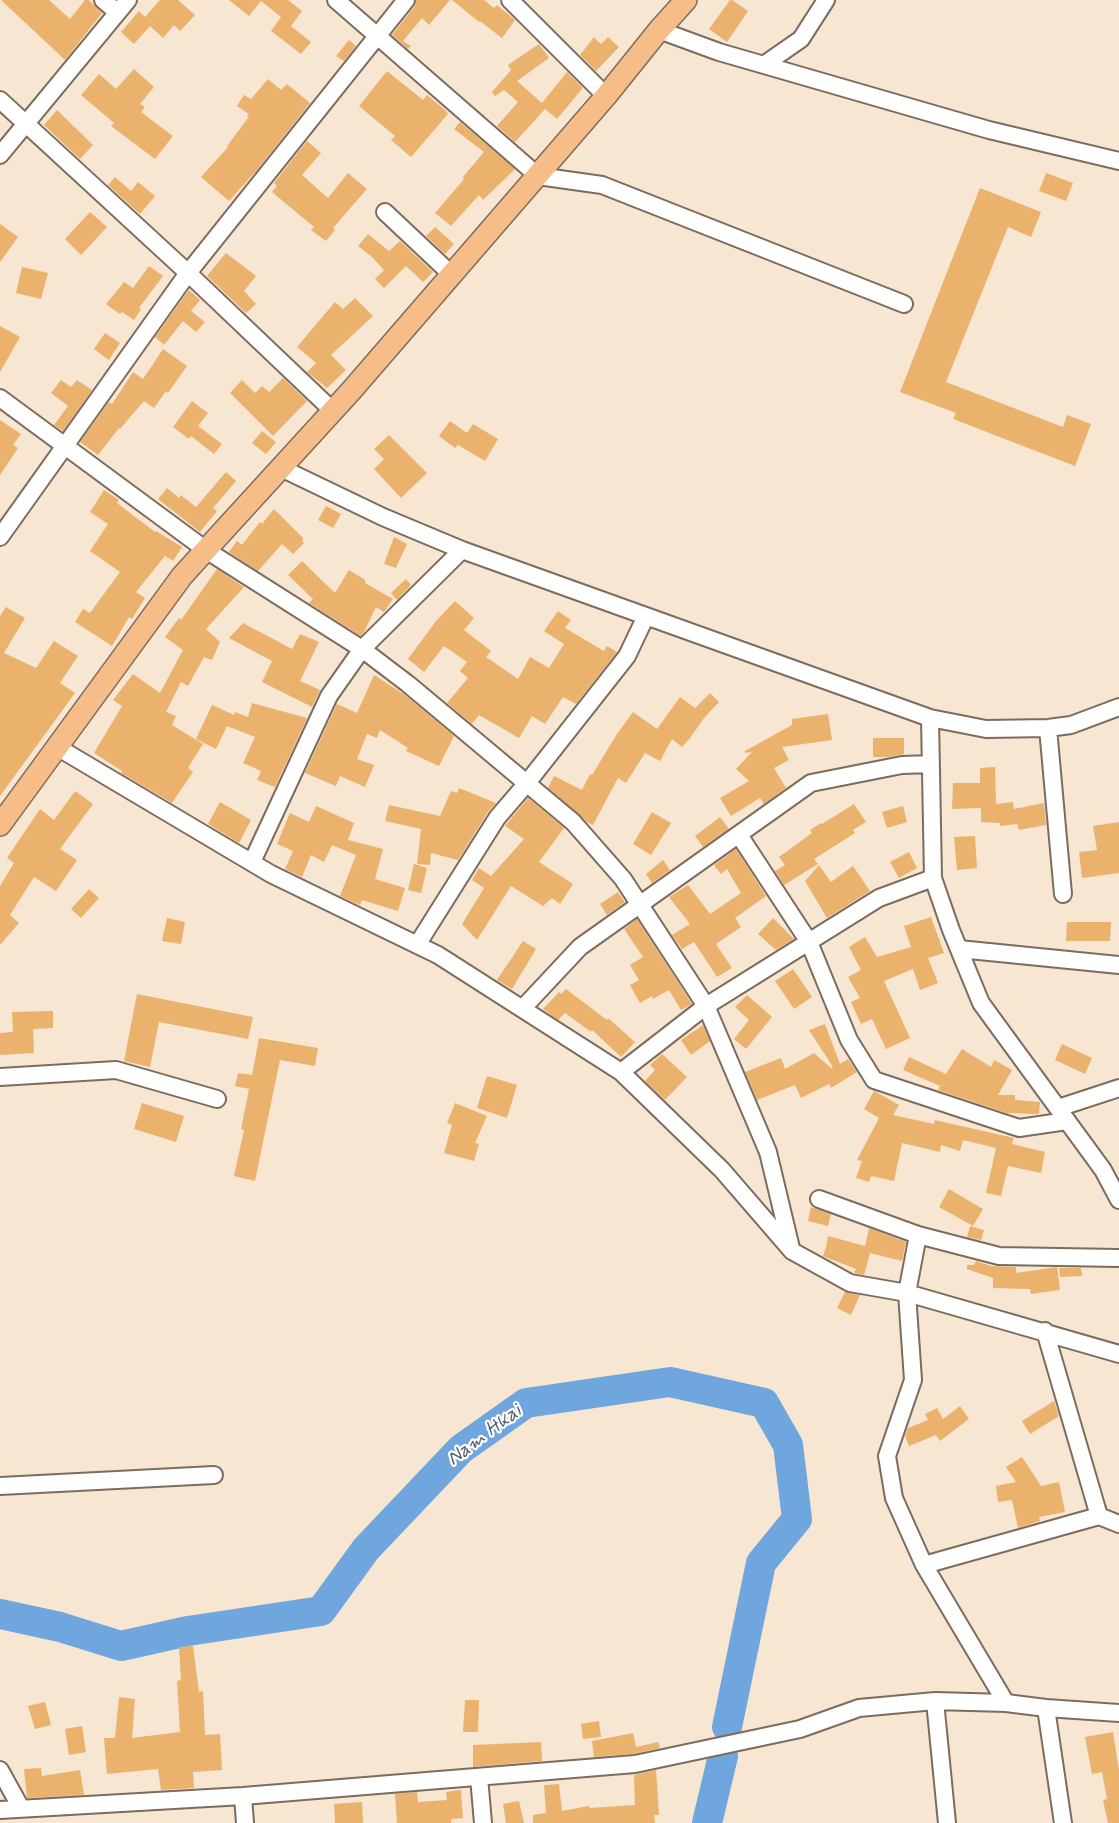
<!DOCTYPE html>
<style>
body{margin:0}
canvas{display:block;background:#f7e6d2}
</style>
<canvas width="1119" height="1823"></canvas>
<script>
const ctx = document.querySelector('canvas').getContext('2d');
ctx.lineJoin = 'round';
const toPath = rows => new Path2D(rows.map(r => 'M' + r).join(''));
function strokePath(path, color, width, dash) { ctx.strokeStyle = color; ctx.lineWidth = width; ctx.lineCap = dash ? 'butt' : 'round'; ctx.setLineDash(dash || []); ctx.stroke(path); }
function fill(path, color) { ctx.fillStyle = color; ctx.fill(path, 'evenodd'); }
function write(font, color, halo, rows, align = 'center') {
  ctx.font = font + ' Mynerve,sans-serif'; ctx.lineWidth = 4.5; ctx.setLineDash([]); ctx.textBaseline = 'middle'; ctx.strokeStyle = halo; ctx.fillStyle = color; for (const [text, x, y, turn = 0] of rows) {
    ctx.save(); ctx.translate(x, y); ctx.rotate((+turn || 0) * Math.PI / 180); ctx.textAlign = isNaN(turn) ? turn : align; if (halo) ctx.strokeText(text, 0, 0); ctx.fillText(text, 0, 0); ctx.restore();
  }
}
strokePath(toPath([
 [0,1614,60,1627,121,1646,188,1631,321,1611,366,1549,461,1449,526,1403,670,1382,764,1403,788,1445,797,1519,761,1563,727,1727],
 [707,1823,723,1756]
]), '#70a6de', 30);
fill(toPath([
 [1,0,49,0,70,19,85,0,89,0,102,13,65,60],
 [160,0,178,0,195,15,180,31,174,25,163,38,150,26,134,44,121,32,139,11,145,17],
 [229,0,288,0,302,11,291,26,311,42,301,54,271,31,281,17,261,1,249,16],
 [416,0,450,0,429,25,422,18,403,41,411,46,408,49,392,35,414,7],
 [452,0,484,0,494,8,497,5,515,20,502,38,480,21,479,22],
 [730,0,732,0,748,11,727,42,709,29],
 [594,37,601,44,608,37,619,47,596,71,580,55],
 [349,40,356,46,344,61,336,56],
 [539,44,549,58,517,81,542,103,567,72,582,87,582,89,557,119,545,109,515,142,497,126,518,102,504,90,495,96,492,92,511,70,508,65],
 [134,69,154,87,140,104,145,107,141,112,173,136,155,159,111,126,114,123,81,95,99,74,116,89],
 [387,71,423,100,427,95,445,110,448,114,411,157,391,140,395,136,359,106],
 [268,79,281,90,287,84,310,103,257,170,229,201,201,177,228,147,227,146,248,118,247,117,249,114,237,106,244,95,251,99],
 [57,110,93,145,80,159,44,125],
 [460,122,515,169,483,200,479,195,451,226,435,213,464,179,463,177,484,152,454,129],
 [307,141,321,153,302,175,328,198,348,173,367,189,333,228,335,230,326,241,311,230,314,227,272,192,277,186,274,183],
 [1046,173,1073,183,1066,201,1039,191],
 [115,177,131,191,138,182,155,196,140,214,108,185],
 [980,188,1041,212,1031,237,1008,227,946,382,1063,427,1067,415,1091,424,1075,466,953,419,956,413,900,392],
 [90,212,107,227,81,255,65,239],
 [0,224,18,237,0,262],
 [435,227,454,244,445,254,426,236],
 [368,234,389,251,400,241,433,272,423,282,406,266,384,288,375,279,384,270,372,257,358,246],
 [226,253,256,276,244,291,256,304,246,313,207,276],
 [149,266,163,276,139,308,141,309,134,320,122,312,120,314,106,304,124,282,133,288],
 [22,267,48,273,41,299,16,293],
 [189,290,200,300,191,311,205,322,196,332,183,321,164,345,155,337],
 [355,298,373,316,331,355,346,370,327,388,307,372,316,363,297,347,335,302,343,309],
 [0,326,20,337,0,372],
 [105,333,120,343,109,360,94,349],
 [163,349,187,366,168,393,166,391,154,408,144,401,120,429,119,428,98,455,80,442,109,402,112,404,133,372,143,379],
 [283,378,307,401,273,436,230,393,242,380,255,393,262,386,269,392],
 [61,380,71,387,77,380,92,390,63,431,54,425,68,406,51,393],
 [192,401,208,413,198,426,222,444,214,454,191,436,189,439,173,427],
 [0,420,21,434,13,445,18,448,0,475],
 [450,421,467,433,473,424,498,439,485,461,458,445,455,448,439,436],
 [262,431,276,442,266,454,252,443],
 [389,435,427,473,401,498,374,469,384,459,374,449],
 [226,472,236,481,213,508,217,511,200,532,158,499,167,488,179,498,181,495,196,507],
 [104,490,119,500,117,503,155,532,156,531,182,547,173,561,165,556,136,592,145,598,132,619,129,617,112,646,75,622,83,609,90,613,120,572,90,551,108,524,90,512],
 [326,506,341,514,333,528,318,520],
 [274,509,303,538,302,541,304,543,293,554,282,544,258,571,229,552,237,541,242,545,260,522,262,524],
 [394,537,407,544,396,568,384,564],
 [302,561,335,593,349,570,365,580,365,583,393,599,384,612,376,607,364,632,361,636,309,603,313,599,288,575],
 [217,569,244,587,206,629,220,642,212,660,204,657,188,686,181,682,166,712,176,716,172,725,203,744,188,768,193,772,172,803,121,773,122,771,94,753,122,706,113,700,133,674,160,693,183,650,165,637,179,618,181,620],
 [406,579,411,585,397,600,391,593],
 [455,601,474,618,464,630,491,651,486,657,518,679,530,657,549,668,564,644,544,631,558,611,571,620,565,628,604,651,607,646,617,652,576,704,563,697,545,724,532,716,519,738,479,715,472,724,447,703,468,678,460,671,467,662,444,646,424,672,408,659,436,621],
 [6,607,25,618,4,653,36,668,54,641,78,656,60,683,75,693,0,796,0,616],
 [243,623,292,649,300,634,319,642,300,681,320,690,312,707,262,682,272,661,229,638],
 [374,675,405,695,454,736,439,766,406,751,408,748,380,730,377,738,367,734,357,759,374,765,365,787,340,776,336,786,305,773,337,704,357,713],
 [710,693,719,702,704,718,690,738,682,747,672,739,660,761,645,753,626,783,618,778,593,825,587,822,548,788,554,776,582,790,590,774,592,775,617,734,633,712,657,729,680,697,695,708],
 [252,703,307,718,275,787,257,780,261,771,243,763,255,737,227,726,216,749,196,739,212,705,234,715,235,712,248,717],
 [828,714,832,740,782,747,789,760,774,768,786,788,764,804,760,798,731,816,720,798,749,781,736,769,752,752,745,753,745,751,792,725,792,719],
 [873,738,904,738,904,754,889,757,873,757],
 [995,767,996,804,1013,802,1014,809,1044,803,1046,825,1019,830,1017,824,1000,826,1000,823,981,822,981,808,952,809,953,783,980,783,980,768],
 [459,788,496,803,488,812,458,860,431,853,430,865,417,864,421,829,385,821,389,805,440,816,451,791,457,793],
 [75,791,93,804,60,849,77,860,56,891,34,877,10,915,19,923,0,945,0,886,14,863,7,858,40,809,54,820],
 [528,798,564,828,539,862,573,884,560,904,552,898,543,906,511,886,477,940,462,924,484,888,472,880,479,868,491,876,524,839,505,826],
 [220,802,251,820,239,843,208,824],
 [854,804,866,822,853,830,855,833,814,859,818,864,784,885,775,871,785,865,779,857,812,833,810,830,821,823,822,824],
 [316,806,354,823,348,840,383,849,375,879,405,888,398,911,362,900,360,905,340,896,356,855,332,845,324,862,311,855,302,877,285,869,293,851,277,844,290,813,309,822],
 [903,806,907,822,887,828,882,812],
 [652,812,671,823,651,855,633,844],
 [720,817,729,829,703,847,695,836],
 [1119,822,1119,873,1082,878,1079,852,1097,850,1093,826],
 [975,836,977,868,957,870,954,837],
 [736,849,766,896,735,918,741,927,716,944,732,968,717,977,694,942,682,949,672,935,690,924,669,897,688,885,710,914,741,893,727,869,721,874,714,865],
 [909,852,917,868,899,878,890,862],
 [663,860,670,870,652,883,646,874],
 [414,864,427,868,421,893,408,890],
 [819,865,831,882,853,866,870,891,827,918,805,881],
 [89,889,99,898,81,918,71,909],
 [618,892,625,902,607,915,600,904],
 [931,917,944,953,928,958,938,983,920,990,913,969,884,981,910,1038,886,1049,872,1019,861,1024,851,1002,860,998,848,977,861,970,849,947,865,937,877,957,911,947,904,926],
 [167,918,185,922,181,944,162,941],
 [773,918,794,939,776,950,758,934],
 [637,919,692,1004,681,1010,669,990,653,999,652,996,640,1003,630,985,639,980,630,965,643,957,624,929],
 [1067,922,1111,922,1110,941,1066,941],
 [523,941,536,949,512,989,497,980],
 [793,969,812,997,794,1009,775,981],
 [566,989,607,1020,608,1018,635,1042,621,1057,592,1030,591,1032,565,1013,558,1020,543,1009,559,992,561,994],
 [137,994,253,1017,248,1039,159,1022,150,1067,124,1061],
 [747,995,772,1017,746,1049,734,1039,749,1020,735,1007],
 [53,1011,53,1028,33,1029,34,1053,0,1055,0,1033,13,1032,12,1012],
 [825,1024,840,1064,848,1059,857,1072,831,1088,829,1084,801,1098,795,1085,757,1100,745,1072,781,1058,785,1069,814,1053,831,1068,833,1067,809,1030],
 [703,1025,710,1041,691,1055,681,1040],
 [259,1038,318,1048,315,1066,280,1060,255,1181,234,1176,244,1130,241,1129,249,1089,235,1086,238,1073,252,1075],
 [1062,1044,1092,1058,1085,1074,1055,1060],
 [962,1049,991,1067,994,1060,1012,1070,998,1095,1015,1095,1015,1100,1040,1102,1039,1114,1007,1113,938,1090,940,1086,903,1070,909,1057,946,1074],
 [662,1054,687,1077,665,1100,645,1081,655,1070,650,1065],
 [487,1076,517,1085,507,1118,477,1108],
 [874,1091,899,1105,893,1115,934,1124,935,1120,1014,1138,1012,1144,1045,1152,1041,1173,1008,1166,1001,1196,986,1193,996,1148,963,1140,960,1151,941,1145,940,1152,902,1143,894,1181,871,1176,869,1182,856,1178,862,1161,857,1160,879,1118,864,1109],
 [142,1103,184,1116,176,1142,134,1129],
 [455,1103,487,1116,475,1143,479,1144,474,1161,444,1153,452,1125,447,1123],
 [949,1189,983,1209,973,1226,939,1207],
 [811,1207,831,1214,828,1226,808,1221],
 [970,1226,984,1230,981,1240,967,1237],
 [869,1228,906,1242,902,1261,870,1253,864,1275,854,1273,856,1269,823,1256,826,1247,828,1236,865,1246],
 [976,1261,991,1266,1016,1267,1016,1273,1057,1267,1060,1290,1031,1294,1030,1289,993,1288,993,1278,967,1269,967,1265,974,1265],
 [1059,1268,1081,1268,1082,1276,1060,1277],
 [845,1292,860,1295,851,1315,837,1308],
 [1054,1401,1059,1416,1030,1434,1022,1421],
 [960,1406,969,1419,940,1441,936,1435,909,1446,905,1436,908,1428,928,1420,925,1414,937,1408,943,1419],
 [1022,1457,1041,1486,1059,1482,1065,1512,1039,1517,1040,1521,1018,1528,1012,1500,998,1502,996,1486,1016,1482,1006,1467],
 [193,1646,199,1692,203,1691,205,1735,220,1734,222,1770,193,1772,194,1788,161,1790,158,1769,107,1774,104,1738,115,1738,119,1697,135,1699,132,1738,180,1732,177,1681,181,1680,179,1647],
 [465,1700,479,1700,478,1732,463,1732],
 [45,1702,51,1725,35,1729,28,1706],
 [599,1721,601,1737,583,1739,581,1724],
 [82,1726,86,1752,69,1755,65,1729],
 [1113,1732,1119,1770,1119,1823,1108,1823,1103,1800,1107,1799,1102,1772,1092,1774,1085,1737],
 [633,1733,636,1747,658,1742,660,1748,633,1754,594,1757,592,1741],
 [541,1742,542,1761,473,1767,473,1745],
 [41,1768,42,1776,80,1770,84,1795,27,1798,24,1769],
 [656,1770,659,1815,654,1815,655,1823,533,1823,533,1815,546,1813,544,1785,559,1784,562,1811,589,1806,590,1808,635,1805,634,1775],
 [461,1790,463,1818,451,1819,451,1823,397,1823,395,1794,417,1792,418,1802,447,1800,446,1792],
 [519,1801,524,1823,506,1823,503,1804],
 [362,1802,363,1823,335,1823,334,1804]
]), '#eab26d');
const minor = toPath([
 [103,0,117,12],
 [336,0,538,176,602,185,904,304],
 [510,0,606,96],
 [659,30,719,52,989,130,1119,161],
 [765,64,801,39,826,0],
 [0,100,188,273,333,411],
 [0,155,128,0],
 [385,212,452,275],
 [0,398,206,550,362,649,408,684,573,822,623,879,706,1006,768,1152,791,1248],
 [281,468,383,517,462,550,930,718,986,729,1048,728,1071,725,1119,707],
 [0,537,188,273,406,0],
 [930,718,933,878,951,930,981,1003,1103,1170,1119,1200],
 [1048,728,1063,894],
 [57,747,271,874,438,955,621,1072,722,1170,792,1251,850,1283,907,1293,1119,1354],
 [739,835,809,942,849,1040,874,1080,1019,1128,1067,1121],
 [252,862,329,696,362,649,462,550],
 [417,945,497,818,527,783,627,656,646,616],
 [959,949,1119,965],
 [522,1009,580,947,811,783,902,765,931,764],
 [621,1072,706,1006,879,898,933,878],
 [0,1077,116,1070,217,1099],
 [1058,1108,1119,1088],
 [819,1199,918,1235,999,1256,1119,1258],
 [918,1235,907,1293,913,1380,887,1456,894,1498,924,1565,1006,1703],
 [1045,1331,1099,1516],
 [0,1486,214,1475],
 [924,1565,1099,1516,1119,1524],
 [935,1701,947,1823],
 [1046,1708,1063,1823],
 [0,1770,21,1808],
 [479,1777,483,1823],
 [243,1796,245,1823],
 [0,1810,243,1796,635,1764,800,1729,859,1708,935,1701,1006,1703,1046,1708,1119,1713]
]);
const major = toPath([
 [0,825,182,576,351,391,606,96,659,30,686,0]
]);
strokePath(minor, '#7d6c5d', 20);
strokePath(major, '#7d6c5d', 24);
strokePath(minor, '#fff', 16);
strokePath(major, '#f7bd88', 21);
write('italic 20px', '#505c6b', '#fff', [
 ["Nam Hkai",485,1436,-37]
]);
</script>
